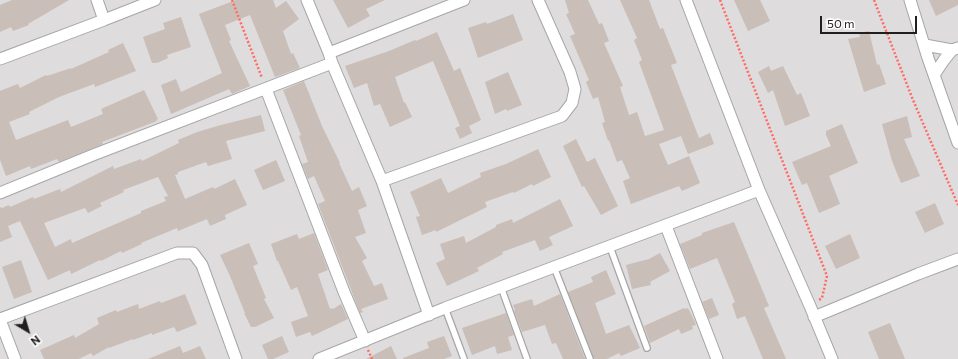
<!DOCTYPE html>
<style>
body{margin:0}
#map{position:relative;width:958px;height:359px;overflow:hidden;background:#f1ece5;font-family:Commissioner,sans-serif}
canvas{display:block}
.north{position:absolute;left:8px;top:311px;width:40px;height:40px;-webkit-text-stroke:3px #fff;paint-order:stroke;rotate:142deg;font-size:11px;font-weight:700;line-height:16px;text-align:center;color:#1f1f1f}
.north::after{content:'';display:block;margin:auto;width:14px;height:18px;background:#1f1f1f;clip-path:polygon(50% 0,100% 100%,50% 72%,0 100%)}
.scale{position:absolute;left:820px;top:16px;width:97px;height:18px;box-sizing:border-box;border:2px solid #1f1f1f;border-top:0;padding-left:5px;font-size:12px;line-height:14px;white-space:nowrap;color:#1f1f1f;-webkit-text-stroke:3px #fff;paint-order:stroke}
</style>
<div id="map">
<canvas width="958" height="359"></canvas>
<div class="north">N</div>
<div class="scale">50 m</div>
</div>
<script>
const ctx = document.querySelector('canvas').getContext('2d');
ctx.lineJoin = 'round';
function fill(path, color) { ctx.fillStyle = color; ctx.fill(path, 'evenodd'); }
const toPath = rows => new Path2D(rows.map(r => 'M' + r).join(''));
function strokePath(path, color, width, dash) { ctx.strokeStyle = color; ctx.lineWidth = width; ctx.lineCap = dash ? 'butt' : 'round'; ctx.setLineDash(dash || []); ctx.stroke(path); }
fill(toPath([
 [0,0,958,0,958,359,0,359]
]), '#dedcdc');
fill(toPath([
 [12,0,69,0,28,24,29,25,13,31,11,27,0,32,0,5],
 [236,0,273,0,276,8,286,1,299,19,283,31,291,54,293,53,300,68,275,77,250,15,225,25,231,40,229,41,250,86,232,94,229,89,171,114,161,85,176,79,181,92,222,73,199,14],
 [333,0,385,0,366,9,370,16,348,28],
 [565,0,588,0,599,24,602,23,609,41,604,43,623,86,620,87,629,115,637,112,645,136,664,130,639,62,642,60,634,40,637,38,620,0,649,0,660,29,663,28,677,63,671,65,699,138,710,133,714,144,688,154,681,136,659,144,668,165,689,156,700,183,682,191,679,186,631,204,623,181,630,178,622,160,617,162,609,140,608,141,602,123,605,122,598,97,593,99,586,82,589,80,570,36,575,34,566,14,569,13],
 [734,0,760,0,770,21,748,31],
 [929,0,958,0,958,5,936,16],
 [513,14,523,40,478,58,468,28,486,22,487,24],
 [181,17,191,47,167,55,168,58,157,63,152,63,143,37,165,29,163,23],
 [869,31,877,65,879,64,886,84,864,92,848,39,860,37,859,33],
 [437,32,454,71,460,68,481,120,469,126,472,133,460,139,455,128,460,126,433,61,395,77,404,103,405,102,412,117,390,127,380,104,374,106,367,83,354,88,345,66,389,51,415,40,416,41],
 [123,43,136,71,95,87,94,84,59,97,29,112,30,114,9,122,16,140,68,120,71,127,103,114,101,109,144,90,158,119,156,120,157,121,102,142,103,144,59,162,57,159,31,169,30,166,6,176,0,160,0,91,18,84,20,88,46,75,47,76,71,68,71,69,109,52,108,50],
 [769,66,771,71,783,66,797,95,801,93,810,116,785,126,773,90,768,93,758,72],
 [508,72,522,105,507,111,506,109,495,114,485,82],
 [304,81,322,126,340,163,339,163,352,191,359,187,367,206,358,210,366,233,355,237,367,258,362,261,374,286,382,283,388,299,361,309,363,312,360,313,318,204,325,201,314,176,308,179,302,164,308,162,299,136,301,135,283,90],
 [261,115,265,131,226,141,232,159,208,166,206,162,178,172,178,174,175,175,185,199,213,187,214,189,235,179,247,205,225,215,226,219,210,226,207,219,178,231,177,228,141,243,142,244,122,253,121,251,101,261,100,260,71,274,70,270,48,280,20,221,8,226,12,237,0,242,0,207,2,208,9,205,10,207,33,197,34,199,60,189,61,192,113,166,114,169,141,159,142,161,179,143,178,140,197,132,221,125],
 [158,177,168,196,164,197,166,201,141,211,141,213,72,243,71,239,55,247,44,223,85,208,88,213,102,206,100,203,124,192,123,190],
 [907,116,912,137,904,139,920,176,901,183,892,161,882,124],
 [842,124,858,163,829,176,840,204,819,213,807,183,802,185,792,162,831,146,826,135,826,131],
 [576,139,587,162,595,158,618,206,601,215,584,186,582,187,563,146],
 [538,149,551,177,533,186,532,184,514,193,513,192,485,202,487,207,436,232,436,230,422,235,416,217,420,216,410,192,441,178,448,193,481,177,480,173,506,164],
 [276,160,285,181,263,190,254,170],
 [560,199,573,226,549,237,553,245,540,251,535,240,502,252,503,254,477,268,479,271,447,286,436,263,445,259,440,244,464,236,466,243,496,227,496,225,512,219,513,223],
 [935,203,944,224,925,233,915,212],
 [734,222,769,306,764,308,786,359,763,359,745,316,737,319,732,304,735,302,717,258,690,269,680,244,702,235,702,233],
 [314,233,328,270,318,274,330,309,332,308,333,309,341,304,348,319,312,336,310,332,296,337,291,322,308,316,297,287,291,290,278,261,277,261,271,244,297,234,299,239],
 [850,234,860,258,836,269,825,246],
 [249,243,258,264,253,266,266,298,264,299,274,318,255,327,251,327,244,313,245,313,230,276,220,255],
 [660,253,670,271,650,282,651,285,632,289,626,265,649,259],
 [21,260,32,292,14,299,2,267],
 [606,270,616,294,595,303,606,334,629,325,640,348,621,356,619,353,607,359,594,359,568,292,593,282,591,277],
 [185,294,197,324,177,332,174,327,152,335,152,333,133,340,133,339,109,348,109,347,93,356,91,353,79,359,44,359,40,350,74,335,75,338,99,324,97,318,116,310,117,312,138,304,139,309,160,301,161,303],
 [560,294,585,359,563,359,556,343,552,344,545,325,522,332,514,311,515,310,513,305,532,299,534,306],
 [712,298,719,315,709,319,702,302],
 [684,308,685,309,688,308,695,322,696,325,692,326,693,329,681,334,679,329,650,343,644,326],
 [506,313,514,335,508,337,512,350,497,354,495,346,472,355,462,328],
 [890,323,905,359,879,359,868,332],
 [282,336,289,352,273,359,268,359,262,345],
 [444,336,452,356,444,359,403,359,403,358,429,348,427,342],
 [180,346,183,353,200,346,206,359,148,359],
 [391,346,397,359,366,359]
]), '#c9beb8');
const lane = toPath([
 [610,247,647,348],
 [554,267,590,359],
 [501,287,527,359],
 [445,308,464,359]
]);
const street = toPath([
 [97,0,104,20,155,0],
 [307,0,329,53,332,63,382,181,429,315],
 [686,0,759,190,810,306,832,359],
 [910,0,928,58,958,143],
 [925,45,952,50,958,48],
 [329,53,464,0],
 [0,59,104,20],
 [934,75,944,60,952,50],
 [266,89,344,292,365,341],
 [382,181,562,116,572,103,575,89,570,72,538,0],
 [0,193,93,155,332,63],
 [666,226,717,359],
 [814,317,918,274,958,259],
 [0,319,177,253,193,253,202,265,236,359],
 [0,320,15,359],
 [319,359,445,308,759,190]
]);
strokePath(lane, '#a6a6a6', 8);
strokePath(street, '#a6a6a6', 13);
strokePath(toPath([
 [232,0,262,78],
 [720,0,827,276,822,298,819,300],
 [874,0,913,100,958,205],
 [368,350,372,359]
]), '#ff6c68', 2.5, [2, 2]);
strokePath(lane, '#fff', 5.5);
strokePath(street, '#fff', 11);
</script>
